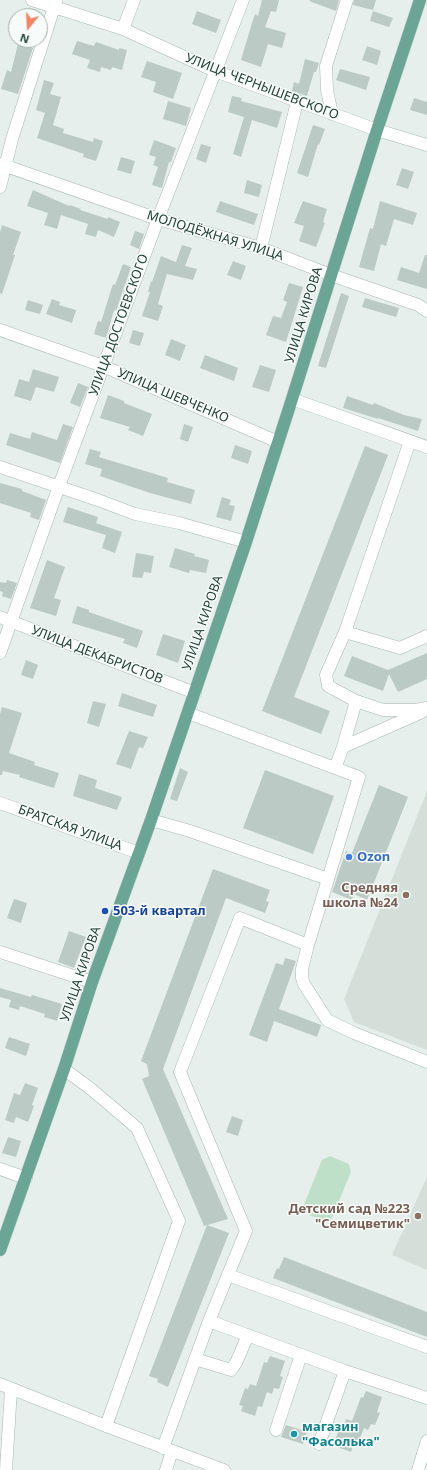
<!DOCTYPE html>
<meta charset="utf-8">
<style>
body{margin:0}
#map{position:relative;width:427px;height:1470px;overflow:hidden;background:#e6efeb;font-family:"Noto Sans",sans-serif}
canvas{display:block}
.north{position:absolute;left:8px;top:8px;width:40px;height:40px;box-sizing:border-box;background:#f7fbf9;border:1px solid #a3b1ad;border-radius:50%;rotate:198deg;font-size:11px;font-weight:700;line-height:16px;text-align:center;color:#24423a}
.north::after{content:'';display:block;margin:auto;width:14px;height:18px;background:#f4845f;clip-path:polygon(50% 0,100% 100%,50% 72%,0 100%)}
</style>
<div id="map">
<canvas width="427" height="1470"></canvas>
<div class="north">N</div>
</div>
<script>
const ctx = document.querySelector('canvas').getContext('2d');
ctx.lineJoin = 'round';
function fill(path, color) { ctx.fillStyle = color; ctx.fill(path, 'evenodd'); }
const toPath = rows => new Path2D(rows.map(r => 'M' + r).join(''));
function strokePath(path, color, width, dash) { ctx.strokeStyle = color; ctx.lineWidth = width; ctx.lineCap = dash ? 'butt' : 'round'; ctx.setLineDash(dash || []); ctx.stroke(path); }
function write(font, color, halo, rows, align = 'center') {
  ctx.font = font + ' "Noto Sans",sans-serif'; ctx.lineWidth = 3; ctx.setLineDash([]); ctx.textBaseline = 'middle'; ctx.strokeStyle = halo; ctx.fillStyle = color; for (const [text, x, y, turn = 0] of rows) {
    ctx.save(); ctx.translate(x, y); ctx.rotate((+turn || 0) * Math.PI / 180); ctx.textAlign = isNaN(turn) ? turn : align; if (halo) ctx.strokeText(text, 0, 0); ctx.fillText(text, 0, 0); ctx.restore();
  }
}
fill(toPath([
 [427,791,427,1050,354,1022,344,999],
 [427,1177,427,1270,392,1255]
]), '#d4dfda');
fill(toPath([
 [330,1156,349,1164,351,1172,331,1220,323,1221,307,1214,303,1207,322,1160]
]), '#bfe0c8');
fill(toPath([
 [262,0,279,0,276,12,271,11,265,27,286,33,282,48,268,44,261,67,241,60,252,23,255,14,258,16],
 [310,0,339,0,336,11,309,1],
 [354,0,376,0,373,10,353,5],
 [197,11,221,20,216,33,192,24],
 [373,11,393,18,389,27,370,21],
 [77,41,94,46,96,42,119,50,119,48,127,50,122,70,112,67,111,70,101,67,100,72,87,68,90,60,72,54],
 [18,44,33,48,18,94,1,89,7,70,11,72],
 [367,46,381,51,377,65,362,60],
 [305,59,319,63,316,72,314,72,307,96,292,91,294,82,299,84],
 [147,61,182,73,173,99,153,92,156,82,141,77],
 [340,69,370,77,366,90,336,80],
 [44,80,54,83,50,94,61,97,53,125,64,129,63,133,93,142,94,138,103,141,96,161,83,157,84,154,37,138,45,113,36,110],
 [232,96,242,98,241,101,282,112,277,128,252,120,241,157,233,154,244,117,228,112],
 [414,98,427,102,427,115,410,110],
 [168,101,191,108,186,126,163,119],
 [313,125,325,129,319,145,318,144,308,177,297,173],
 [154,140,176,148,171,162,169,162,162,188,152,185,158,167,153,165,156,157,149,155],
 [201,144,211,147,206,163,196,159],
 [121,157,135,161,131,174,117,170],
 [402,168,414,172,408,189,396,185],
 [247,180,262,185,259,197,244,193],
 [33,190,69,206,70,205,81,209,80,210,108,219,108,217,120,222,114,237,98,230,96,237,85,234,88,224,61,215,57,229,44,225,48,213,27,206],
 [220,201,258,214,254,225,216,212],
 [303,201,327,209,323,222,325,223,316,247,299,241,304,226,294,223],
 [380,201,417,213,413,225,394,219,386,246,381,244,374,271,359,267,370,228,373,229],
 [2,225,21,232,13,255,15,255,2,294,0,293,0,232],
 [135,231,144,234,139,249,130,245],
 [182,245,192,248,185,266,197,269,193,280,167,274,158,304,163,306,158,321,142,316,150,292,148,292,151,281,152,282,161,256,176,262],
 [425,255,427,255,427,289,397,280,401,267,419,273],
 [233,261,246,266,241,280,227,275],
 [123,264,131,267,116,311,114,310,106,338,94,334,98,321,101,322,113,284,115,285],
 [289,283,303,287,286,342,266,335,273,316,281,318,287,302,283,300],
 [341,293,349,296,326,368,318,366],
 [365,298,399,308,396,317,362,307],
 [52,299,60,302,59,305,76,310,72,323,46,314],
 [28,300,43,305,40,314,25,310],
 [133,330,144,333,140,346,129,343],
 [171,339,186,345,180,361,165,355],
 [205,355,238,368,234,381,200,368],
 [260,365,276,370,269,392,252,387],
 [33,369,59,377,54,392,36,387,31,401,14,396,19,379,29,382],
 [78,383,88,387,80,407,70,403],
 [108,395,124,401,124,403,152,414,143,436,128,430,130,427,100,418],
 [347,396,373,405,374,403,404,415,422,419,418,431,378,418,378,419,343,408],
 [63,424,73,427,60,463,6,445,10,433,30,439,32,432,57,440],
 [184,424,193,427,188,442,180,439],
 [235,445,252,451,248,464,231,458],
 [365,446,388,455,294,697,330,711,321,734,262,711],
 [90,449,101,452,99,457,168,478,167,482,195,490,191,504,150,493,100,476,102,469,85,464],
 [0,483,22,489,22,491,46,500,39,520,30,517,31,513,0,503],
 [222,497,231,500,229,505,235,506,231,521,216,517],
 [68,507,98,517,96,523,122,532,115,553,102,548,106,535,63,522],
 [175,548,195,554,194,556,209,560,206,573,190,570,189,573,169,567],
 [136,553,154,556,151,573,144,572,142,578,132,577],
 [47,560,65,567,54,598,61,600,56,616,30,608],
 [7,580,17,583,11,599,2,596,3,592,0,591,0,582,6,583],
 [77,606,89,610,89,612,143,631,137,648,123,643,125,639,72,623],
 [163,634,185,641,178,663,156,655],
 [427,653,427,679,398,692,389,674,383,691,344,676,352,656,388,670],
 [26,660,38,665,33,679,21,675],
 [122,693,157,705,153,717,118,706],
 [93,701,106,704,99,727,87,723],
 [2,707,22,713,9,753,35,762,34,765,59,773,54,788,19,777,20,775,3,771,2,775,0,775,0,714],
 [129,731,148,737,143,748,139,747,131,769,116,764],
 [180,768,188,772,177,801,170,799],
 [265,770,334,796,313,854,243,828],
 [79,774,97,780,95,788,122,797,117,810,73,796],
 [379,785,408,797,367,900,354,894,352,900,332,892,346,851,352,853],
 [213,869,270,890,266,901,269,902,265,913,226,898,163,1069,228,1219,204,1226,142,1079,149,1076,147,1064,141,1061],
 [14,899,27,903,21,923,7,918],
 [69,931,86,937,74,968,58,962],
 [285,958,296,961,279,1009,321,1025,317,1037,274,1021,267,1042,249,1035,276,963,283,965],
 [0,988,31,997,32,995,62,1004,57,1021,44,1017,45,1014,20,1006,19,1010,9,1007,11,1000,0,997],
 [9,1037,30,1044,26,1056,5,1048],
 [25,1083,38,1088,32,1105,34,1106,28,1122,16,1117,14,1123,5,1120,14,1093,20,1095],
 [232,1116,243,1120,238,1136,226,1132],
 [8,1137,21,1141,16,1157,2,1153],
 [207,1225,229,1233,168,1387,157,1382,158,1379,149,1376],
 [284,1257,427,1312,427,1337,273,1278,277,1268,279,1269],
 [270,1356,285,1361,280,1376,283,1377,279,1389,274,1388,272,1394,267,1392,262,1407,258,1406,255,1416,241,1411,243,1406,239,1405,245,1388,248,1389,250,1384,256,1386,264,1362,267,1363],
 [366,1391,382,1397,377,1412,380,1413,375,1425,371,1424,368,1430,364,1428,358,1443,354,1442,351,1452,337,1447,339,1442,335,1440,341,1424,344,1425,346,1419,352,1421,361,1397,363,1398],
 [286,1425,307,1432,303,1444,281,1437]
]), '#bbcac4');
const minor = toPath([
 [32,0,123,29,215,71,377,130,427,145],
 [123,29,134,0],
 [332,114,327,90,326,66,347,0],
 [0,164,158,219,261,248,331,275,418,305,427,311],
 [0,187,12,139,56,1],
 [261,248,297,102],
 [0,330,103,366,278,442],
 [292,399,427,447],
 [410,441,345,632,326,675,328,686,356,701,383,710,415,710,427,708],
 [0,467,98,500,135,514,179,523,246,542],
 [0,617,195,693],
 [345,632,400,648,427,636],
 [0,653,59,486,158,219,243,0],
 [188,713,335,768,343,747,356,701],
 [343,747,422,712],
 [0,803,139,853],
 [151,820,190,831,328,879],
 [308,945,302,969,302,978,304,984,327,1020,354,1033,427,1062],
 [0,952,92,982],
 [64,1069,91,1089,137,1128,179,1221,106,1426],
 [0,1169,26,1178],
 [228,1275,427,1347],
 [209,1321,345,1371,427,1398],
 [195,1359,231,1370,236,1363,248,1335],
 [0,1384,106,1426,224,1470],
 [276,1430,301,1355],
 [319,1444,345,1371],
 [163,1448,209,1321,246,1231,180,1072,240,918,308,945,359,777,335,768],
 [6,1470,11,1389],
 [166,1470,172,1451],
 [418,1470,427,1441]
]);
const major = toPath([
 [0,1250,64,1069,92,982,151,820,246,542,292,399,377,130,420,0]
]);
strokePath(minor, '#a8b8b2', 13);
strokePath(major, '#c2cac8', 13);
strokePath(minor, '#fff', 12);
strokePath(major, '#6aa596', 12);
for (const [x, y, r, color] of [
 [349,857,4,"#3f7fe0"],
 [406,895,4,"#8d6e63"],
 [105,911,4,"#1a4fb4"],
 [418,1216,4,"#8d6e63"],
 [294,1434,4,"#0f9aa8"]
]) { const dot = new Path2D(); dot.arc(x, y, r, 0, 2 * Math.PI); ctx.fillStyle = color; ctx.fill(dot); strokePath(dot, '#f7fbf9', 1.5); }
write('13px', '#24423a', '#f7fbf9', [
 ["УЛИЦА ЧЕРНЫШЕВСКОГО",262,87,21],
 ["МОЛОДЁЖНАЯ УЛИЦА",215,236,17],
 ["УЛИЦА КИРОВА",304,315,-73],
 ["УЛИЦА ДОСТОЕВСКОГО",119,325,-70],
 ["УЛИЦА ШЕВЧЕНКО",173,396,23],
 ["УЛИЦА КИРОВА",203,623,-71],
 ["УЛИЦА ДЕКАБРИСТОВ",97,655,21],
 ["БРАТСКАЯ УЛИЦА",70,828,20],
 ["УЛИЦА КИРОВА",81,974,-71]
]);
write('bold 13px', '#366cbe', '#f7fbf9', [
 ["Ozon",357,857]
], 'left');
write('bold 13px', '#785e54', '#f7fbf9', [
 ["Средняя",398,888],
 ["школа №24",398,903],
 ["Детский сад №223",410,1209],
 ["\"Семицветик\"",410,1224]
], 'right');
write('bold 13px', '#164399', '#f7fbf9', [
 ["503-й квартал",113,911]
], 'left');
write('bold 13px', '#0d838f', '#f7fbf9', [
 ["магазин",302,1427],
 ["\"Фасолька\"",302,1442]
], 'left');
</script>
